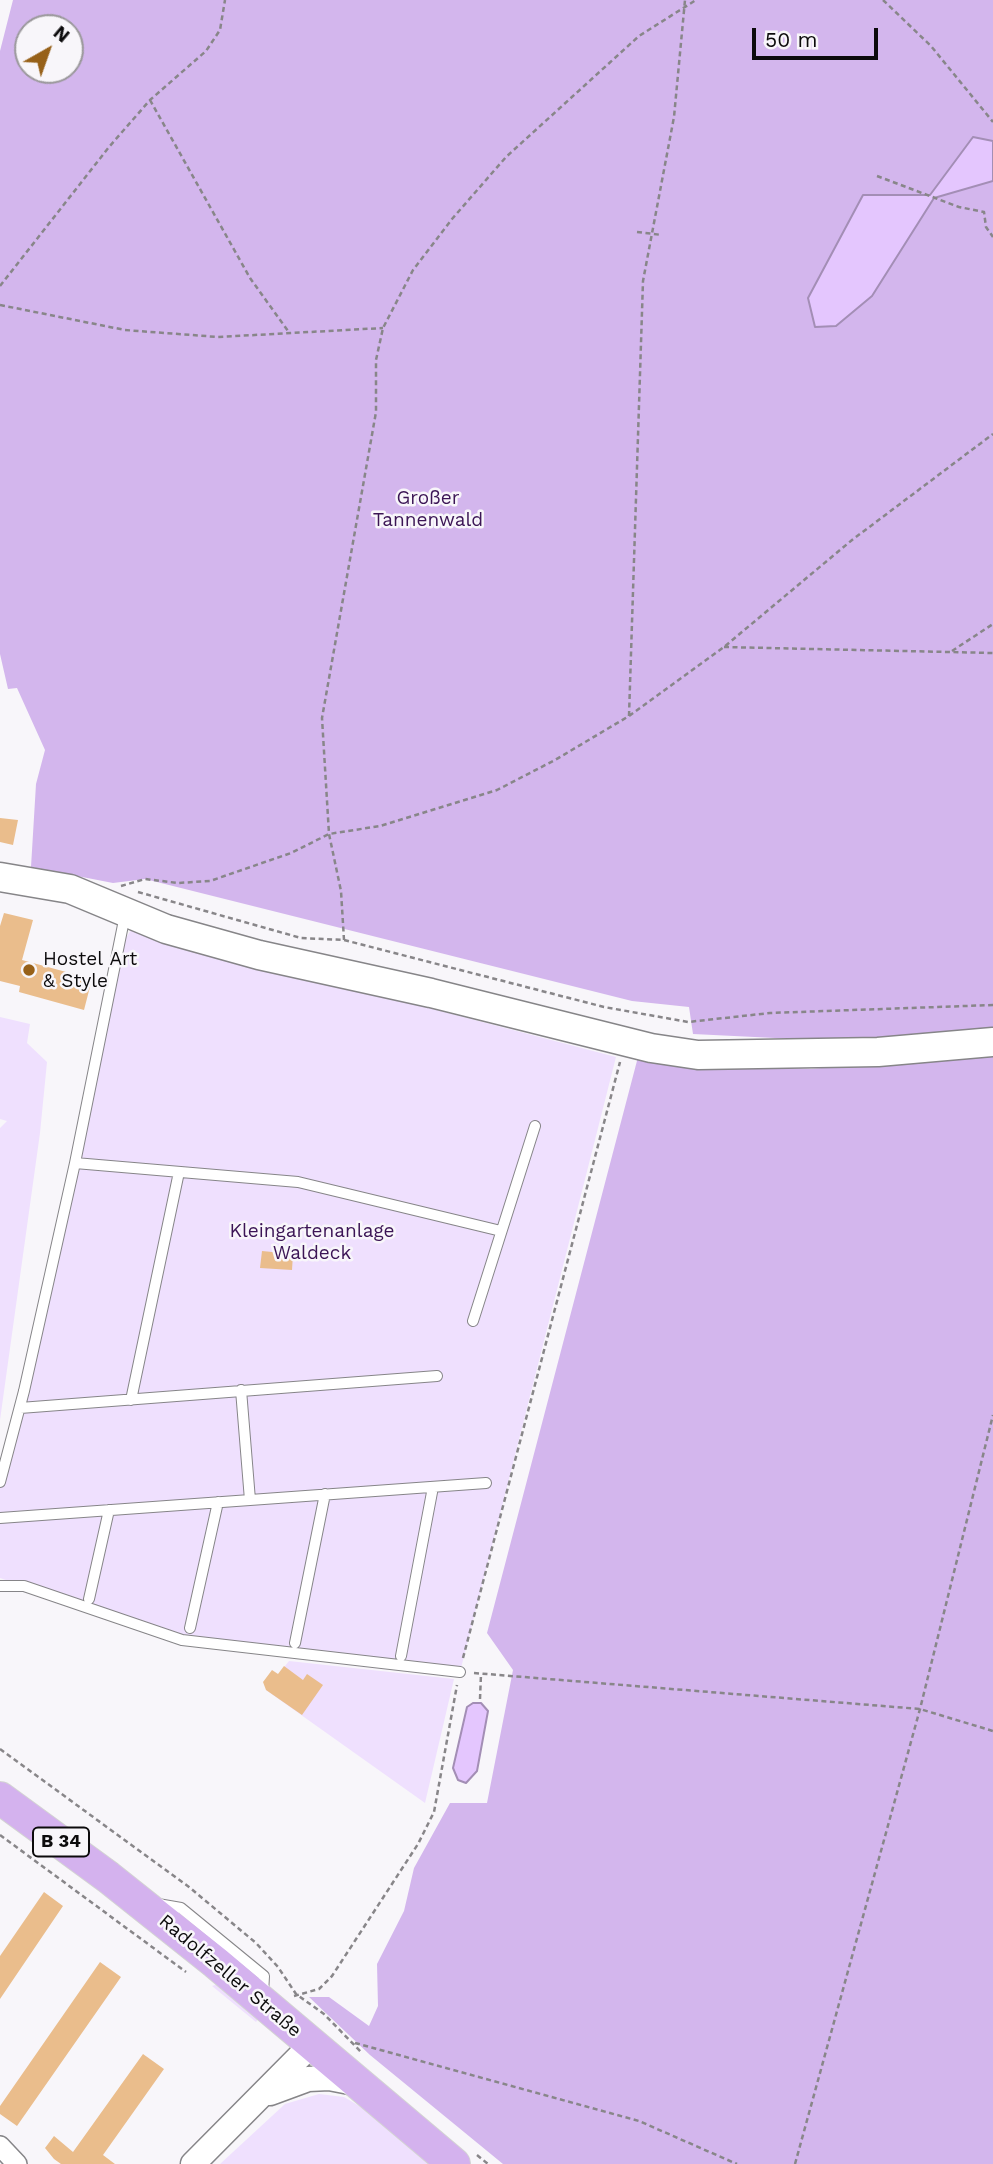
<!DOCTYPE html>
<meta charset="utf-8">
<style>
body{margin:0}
#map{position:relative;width:993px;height:2164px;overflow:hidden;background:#f8f6fa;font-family:"Work Sans",sans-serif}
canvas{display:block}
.north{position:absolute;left:14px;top:14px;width:70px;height:70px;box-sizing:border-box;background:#f8f6fa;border:2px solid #9a989b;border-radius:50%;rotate:40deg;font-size:19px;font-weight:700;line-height:28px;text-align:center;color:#0c0b0c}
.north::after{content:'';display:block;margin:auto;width:24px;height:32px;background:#976119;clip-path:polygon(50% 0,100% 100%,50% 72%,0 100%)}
.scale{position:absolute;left:752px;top:28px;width:126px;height:32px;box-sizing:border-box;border:4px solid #0c0b0c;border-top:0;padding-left:9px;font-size:21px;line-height:24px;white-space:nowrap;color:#0c0b0c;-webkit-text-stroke:5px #f8f6fa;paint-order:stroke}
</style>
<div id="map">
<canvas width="993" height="2164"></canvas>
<div class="north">N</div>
<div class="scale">50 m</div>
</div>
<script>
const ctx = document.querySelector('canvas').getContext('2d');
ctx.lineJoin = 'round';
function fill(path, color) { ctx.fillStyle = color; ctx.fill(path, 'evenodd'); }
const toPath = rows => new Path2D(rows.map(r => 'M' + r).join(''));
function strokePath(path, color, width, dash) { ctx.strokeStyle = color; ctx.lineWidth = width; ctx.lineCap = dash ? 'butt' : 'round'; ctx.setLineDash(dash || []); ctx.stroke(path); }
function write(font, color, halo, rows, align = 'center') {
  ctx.font = font + ' "Work Sans",sans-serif'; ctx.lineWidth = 5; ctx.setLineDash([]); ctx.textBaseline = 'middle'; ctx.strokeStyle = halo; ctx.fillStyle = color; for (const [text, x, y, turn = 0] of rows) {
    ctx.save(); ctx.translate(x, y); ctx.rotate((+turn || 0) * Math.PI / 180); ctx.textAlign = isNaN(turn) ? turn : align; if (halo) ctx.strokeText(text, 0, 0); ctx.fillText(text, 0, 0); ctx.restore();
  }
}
fill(toPath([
 [131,930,616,1057,460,1672,182,1640,0,1578,0,1482,24,1391,116,954],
 [0,1017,30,1024,27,1043,47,1062,40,1133,0,1420,0,1128,7,1121,0,1119],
 [289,1661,454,1679,425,1803,266,1690],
 [218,1984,259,2018,256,2022,212,1986],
 [319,2094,344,2097,378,2117,431,2164,220,2164,285,2104]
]), '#efe0fe');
fill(toPath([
 [13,0,993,0,993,141,973,138,930,195,863,195,872,296,934,198,993,181,993,1032,816,1040,693,1034,689,1007,632,1001,145,879,113,883,31,867,36,784,45,750,17,688,8,689,0,654,0,51],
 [28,28,70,28,70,70,28,70],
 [993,1052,993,2164,503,2164,370,2055,309,1997,329,1997,369,2026,378,2006,377,1964,404,1911,414,1868,450,1803,487,1803,513,1670,487,1633,638,1057,680,1064,811,1069]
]), '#d3b6ed');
const water = toPath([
 [973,137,993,141,993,181,934,198,872,296,836,326,815,327,808,298,863,195,930,195,973,137],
 [473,1703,481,1703,488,1711,477,1771,466,1783,458,1780,453,1768,467,1707,473,1703]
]);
fill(water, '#e4c6fe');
strokePath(water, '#a38eb5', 2);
fill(toPath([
 [0,818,18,820,13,845,0,842],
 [4,913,33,920,22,960,92,979,84,1010,19,992,20,986,0,981,0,926],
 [262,1251,293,1254,292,1270,260,1268],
 [284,1666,303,1680,307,1674,323,1685,302,1715,266,1690,263,1682,272,1670,278,1674],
 [44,1892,63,1906,0,1999,0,1956],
 [100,1962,121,1977,17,2126,0,2114,0,2106],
 [143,2054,164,2069,103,2155,115,2164,61,2164,54,2159,45,2148,54,2136,73,2152]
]), '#eabd8c');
const service = toPath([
 [75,1163,298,1182,501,1231],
 [473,1321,535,1126],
 [241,1390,250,1500],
 [131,1400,179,1172],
 [20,1408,437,1376],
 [0,1482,24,1391,75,1163,125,915],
 [0,1518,486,1483],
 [0,1586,24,1586,182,1640,460,1672],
 [89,1599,109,1510],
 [190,1628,218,1502],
 [295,1643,325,1494],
 [401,1656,433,1487],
 [158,1904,181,1908,264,1976,263,1994]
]);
const minor = toPath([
 [0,2146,17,2164]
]);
const tertiary = toPath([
 [270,2093,308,2079,329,2078,360,2084],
 [193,2164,312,2044]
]);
const secondary = toPath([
 [0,877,70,889,166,929,259,955,431,993,651,1048,698,1055,878,1052,993,1042]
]);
const primary = toPath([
 [0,1798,108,1877,216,1963,454,2164]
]);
strokePath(service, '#868588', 12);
strokePath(minor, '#868588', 22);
strokePath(tertiary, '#868588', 27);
strokePath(secondary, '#868588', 31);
strokePath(primary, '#d3d3d3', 34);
strokePath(toPath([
 [883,0,931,46,993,122],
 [150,100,250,278,288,331],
 [877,176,959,207,984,212,986,227,993,237],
 [637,232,662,235],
 [0,286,109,147,150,100,206,51,220,30,225,0],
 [0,305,125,330,218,337,383,328],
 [724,647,993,653],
 [952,651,993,624],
 [629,716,643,281,674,117,685,0],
 [121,886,145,879,178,883,210,881,291,853,329,834,380,826,497,790,555,760,629,716,724,647,852,540,993,434],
 [138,892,301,938,344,940,604,1007,688,1022,770,1013,993,1005],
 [344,940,341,891,329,834,322,718,376,412,376,360,383,328,413,270,452,219,506,157,639,36,696,0],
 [463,1658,620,1062],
 [474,1673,920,1709,993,1731],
 [480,1699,481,1674],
 [0,1749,189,1887,256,1943,278,1967,296,1994,324,2014,362,2053],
 [0,1835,186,1972],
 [294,1996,319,1989,332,1976,418,1844,434,1812,457,1685],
 [355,2043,639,2121,737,2164],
 [477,2155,488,2164],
 [795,2164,920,1709,993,1415]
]), '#888689', 2.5, [5, 3.5]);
strokePath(service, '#fff', 10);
strokePath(minor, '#fff', 19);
strokePath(tertiary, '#fff', 24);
strokePath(secondary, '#fff', 28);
strokePath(primary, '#d4b2ee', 32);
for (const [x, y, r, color] of [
 [29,970,7,"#976119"]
]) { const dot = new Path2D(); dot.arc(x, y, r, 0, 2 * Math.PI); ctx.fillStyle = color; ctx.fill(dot); strokePath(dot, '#f8f6fa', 2.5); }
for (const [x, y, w] of [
 [61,1842,56]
]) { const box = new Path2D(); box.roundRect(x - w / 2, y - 14.5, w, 29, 5); ctx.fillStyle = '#f8f6fa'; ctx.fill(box); strokePath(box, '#0c0b0c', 2); }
write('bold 18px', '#0c0b0c', null, [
 ["B 34",61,1842]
]);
write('19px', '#3b1555', '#f8f6fa', [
 ["Großer",428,498],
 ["Tannenwald",428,520],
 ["Kleingartenanlage",312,1231],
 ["Waldeck",312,1253]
]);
write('19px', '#0c0b0c', '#f8f6fa', [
 ["Hostel Art",43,959],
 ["& Style",43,981]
], 'left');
write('19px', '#0c0b0c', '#f8f6fa', [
 ["Radolfzeller Straße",230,1976,40]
]);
</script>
